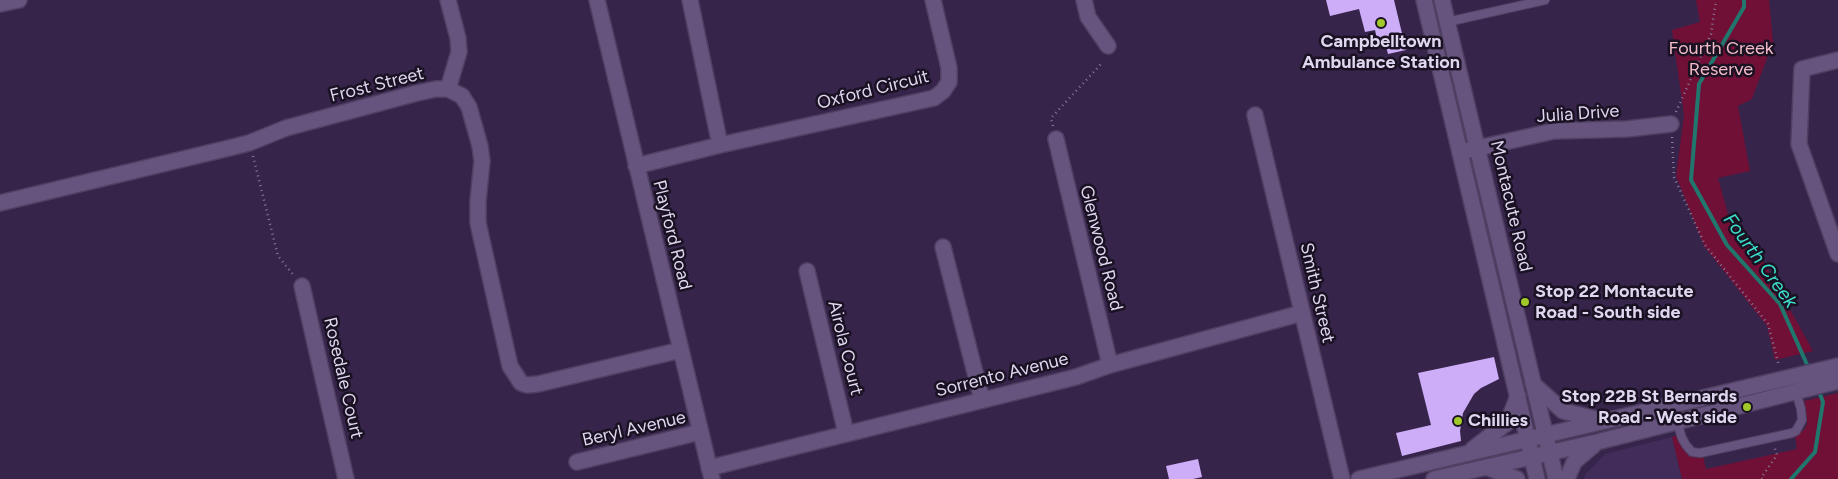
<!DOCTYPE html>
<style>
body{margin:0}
canvas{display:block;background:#36244b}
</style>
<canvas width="1838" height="479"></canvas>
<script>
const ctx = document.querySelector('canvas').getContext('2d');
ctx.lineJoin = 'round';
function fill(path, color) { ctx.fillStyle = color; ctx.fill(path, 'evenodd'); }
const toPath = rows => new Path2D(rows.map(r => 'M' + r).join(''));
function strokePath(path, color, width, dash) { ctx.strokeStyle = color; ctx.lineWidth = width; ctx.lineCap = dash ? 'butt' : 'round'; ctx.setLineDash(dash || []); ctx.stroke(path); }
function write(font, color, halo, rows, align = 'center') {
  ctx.font = font + ' Figtree,sans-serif'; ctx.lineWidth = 5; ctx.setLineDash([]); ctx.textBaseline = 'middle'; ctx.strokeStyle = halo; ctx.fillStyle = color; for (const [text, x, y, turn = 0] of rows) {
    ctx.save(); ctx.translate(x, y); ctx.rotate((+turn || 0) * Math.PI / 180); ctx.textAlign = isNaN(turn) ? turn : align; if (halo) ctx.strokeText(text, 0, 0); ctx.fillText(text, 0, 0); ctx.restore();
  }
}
fill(toPath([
 [1672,437,1682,479,1584,479,1585,475,1605,454]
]), '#412c5a');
fill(toPath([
 [1696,0,1769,0,1773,42,1752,99,1738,106,1750,171,1718,178,1731,225,1756,248,1813,351,1775,360,1767,326,1704,246,1676,176,1684,115,1672,30,1700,22],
 [1838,393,1838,479,1682,479,1672,437,1679,435,1685,447,1703,455,1706,469,1797,449,1795,435,1804,430,1807,424,1804,401]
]), '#701036');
strokePath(toPath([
 [1744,0,1744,7,1699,84,1691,180,1727,245,1780,304,1809,369],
 [1791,479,1815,452,1823,402,1818,389]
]), '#20776d', 4);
fill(toPath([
 [1326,0,1394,0,1406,50,1388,54,1386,46,1379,48,1375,30,1365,32,1359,9,1330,16],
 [1494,357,1499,379,1481,388,1474,394,1463,413,1460,431,1461,441,1402,456,1396,433,1431,425,1418,373],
 [1198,459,1202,477,1193,479,1169,479,1166,466]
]), '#cdadf8');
const lane = toPath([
 [1447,22,1545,0],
 [1677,422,1682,438,1686,445,1692,452,1700,453,1792,433,1796,431,1802,420,1801,409,1796,392]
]);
const street = toPath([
 [448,0,458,38,459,52,448,89],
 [597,0,712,479],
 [690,0,720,145],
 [1084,0,1088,17,1108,46],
 [0,4,19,0],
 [1838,60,1802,69,1799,144,1838,254],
 [1255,115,1342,479],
 [1056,139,1110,365],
 [1460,152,1554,131,1627,129,1671,124],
 [636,166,720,145,934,98,943,91,949,82,949,68,933,0],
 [0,203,229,148,249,143,286,128,417,93,436,89,448,89,462,96,469,107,480,146,482,161,478,201,478,223,510,366,521,383,527,385,538,384,681,350],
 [943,247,982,400],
 [807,271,846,433],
 [302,286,346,479],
 [577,462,700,432],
 [709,468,1076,377,1110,365,1302,313]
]);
const secondary = toPath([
 [1424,0,1537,479],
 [1442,0,1556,479],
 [1533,384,1563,411,1600,420],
 [1473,449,1508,422,1518,396],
 [1486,467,1517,479],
 [1359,479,1838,366],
 [1434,479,1597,442,1838,381],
 [1567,479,1574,462,1594,445]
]);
strokePath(lane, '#4f4062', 10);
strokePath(street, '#4f4062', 18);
strokePath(secondary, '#4f4062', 18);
strokePath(toPath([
 [1676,112,1711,34,1716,0],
 [1053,126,1051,118,1102,63],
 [1672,137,1674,177,1705,245,1768,324,1779,366],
 [253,156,278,256,295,277],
 [1762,479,1761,478,1777,455,1774,446]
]), '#887b9b', 2.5, [1, 4]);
strokePath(lane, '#66547f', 8);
strokePath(street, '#66547f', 15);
strokePath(secondary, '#66547f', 15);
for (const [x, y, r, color] of [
 [1381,23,5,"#a1c92a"],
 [1525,302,5,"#a1c92a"],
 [1747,407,5,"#a1c92a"],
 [1458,421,5,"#a1c92a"]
]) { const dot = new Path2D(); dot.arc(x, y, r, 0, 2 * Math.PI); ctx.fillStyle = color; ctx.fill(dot); strokePath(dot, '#1a1223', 2); }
write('bold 18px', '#dfd6ef', '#1a1223', [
 ["Campbelltown",1381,42,"center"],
 ["Ambulance Station",1381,63,"center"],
 ["Stop 22 Montacute",1535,292],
 ["Road - South side",1535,313],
 ["Stop 22B St Bernards",1737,397,"right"],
 ["Road - West side",1737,418,"right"],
 ["Chillies",1468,421]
], 'left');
write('18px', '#f2bac6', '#1a1223', [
 ["Fourth Creek",1721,49],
 ["Reserve",1721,70]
]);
write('18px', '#dfd6ef', '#1a1223', [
 ["Frost Street",377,85,-14],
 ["Oxford Circuit",873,90,-14],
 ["Julia Drive",1578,114,-4],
 ["Montacute Road",1511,206,77],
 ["Playford Road",672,235,76],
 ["Glenwood Road",1101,248,76],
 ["Smith Street",1317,293,77],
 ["Airola Court",845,348,76],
 ["Sorrento Avenue",1002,375,-14],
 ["Rosedale Court",343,378,77],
 ["Beryl Avenue",634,429,-13]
]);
write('italic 19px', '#3de0cd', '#1a1223', [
 ["Fourth Creek",1760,261,54]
]);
</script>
